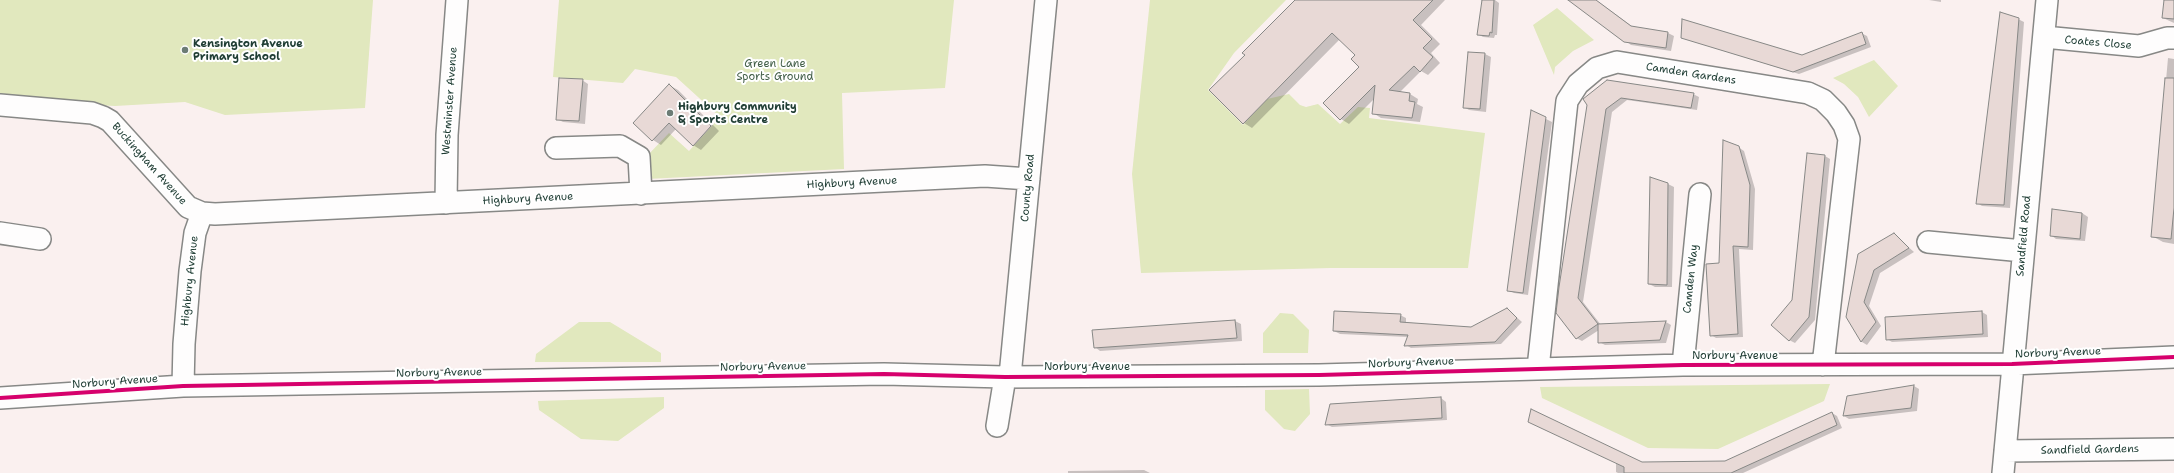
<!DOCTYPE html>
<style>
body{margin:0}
canvas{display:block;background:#faf0ef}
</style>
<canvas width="2174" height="473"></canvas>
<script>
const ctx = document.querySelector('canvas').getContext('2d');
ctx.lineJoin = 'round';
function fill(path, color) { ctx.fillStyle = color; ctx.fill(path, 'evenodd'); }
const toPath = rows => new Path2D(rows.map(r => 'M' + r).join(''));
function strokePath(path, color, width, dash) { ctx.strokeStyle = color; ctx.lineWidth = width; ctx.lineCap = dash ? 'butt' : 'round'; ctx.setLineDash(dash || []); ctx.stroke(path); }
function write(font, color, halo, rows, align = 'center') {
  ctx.font = font + ' "Shantell Sans",sans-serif'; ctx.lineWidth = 4; ctx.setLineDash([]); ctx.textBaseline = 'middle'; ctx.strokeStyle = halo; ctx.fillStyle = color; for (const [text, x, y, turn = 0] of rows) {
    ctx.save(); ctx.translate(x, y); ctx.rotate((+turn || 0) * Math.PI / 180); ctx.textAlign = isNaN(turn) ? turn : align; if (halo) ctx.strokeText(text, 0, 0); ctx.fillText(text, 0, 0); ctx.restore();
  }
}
fill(toPath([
 [0,0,373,0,365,108,225,115,185,102,115,106,0,100],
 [559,0,954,0,945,88,842,93,844,169,647,179,646,157,669,133,689,151,720,117,676,77,635,69,623,83,553,77],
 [1150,0,1286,0,1234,53,1208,90,1243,125,1267,99,1289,94,1300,105,1306,107,1318,104,1340,124,1358,107,1370,108,1369,118,1485,133,1468,268,1331,268,1141,273,1132,174],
 [1557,8,1594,40,1573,51,1555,67,1554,75,1533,25],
 [1874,60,1898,86,1869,117,1858,97,1844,84,1833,78],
 [1280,313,1293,314,1309,330,1308,353,1263,353,1263,333],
 [579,322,610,322,661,353,661,362,535,362,536,354],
 [1830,384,1824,401,1718,449,1648,448,1542,398,1540,387],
 [1309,389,1310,414,1295,431,1284,429,1265,410,1265,390],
 [664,397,664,408,618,441,581,439,539,410,538,401]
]), '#e1e8be');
fill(toPath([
 [1300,0,1445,0,1421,25,1440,44,1431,53,1440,63,1428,75,1421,71,1399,93,1410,94,1418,99,1417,104,1423,107,1420,122,1381,118,1373,113,1375,98,1349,124,1341,119,1360,67,1356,55,1340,39,1252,128,1244,123],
 [1483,0,1495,0,1499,3,1497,35,1495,35,1494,38,1483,37,1478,34],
 [1570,0,1596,0,1633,27,1668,33,1674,36,1671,51,1631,45],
 [1929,0,1941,0,1941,2],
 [2165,0,2174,0,2174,23,2163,18],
 [2018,19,2024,22,2010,208,1982,206,1977,203],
 [1861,33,1867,36,1871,47,1799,74,1682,38,1802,56],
 [1469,53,1485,54,1491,57,1486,112,1469,110,1464,107],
 [2168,58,2174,59,2174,244,2163,242,2152,236],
 [582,80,588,84,585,124,563,122,557,119],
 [669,85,678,90,719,131,701,150,693,145,676,129,661,145,653,140,634,123],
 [1693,94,1699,97,1697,110,1627,100,1612,112,1583,302,1601,325,1666,322,1671,325,1666,343,1605,345,1599,342,1599,330,1582,341,1576,338,1557,312,1588,104,1584,99],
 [1532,112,1552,122,1528,295,1514,293,1508,290],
 [1738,147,1744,151,1755,189,1753,250,1739,249,1743,337,1716,338,1711,335],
 [1825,156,1830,159,1815,320,1795,343,1789,340,1793,300],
 [1668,184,1674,187,1672,287,1655,287,1649,284],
 [2053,211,2082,213,2088,217,2085,241,2056,239,2051,235],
 [1894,234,1914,252,1880,273,1869,306,1881,326,1867,345,1862,342,1847,317],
 [1507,309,1522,322,1501,344,1411,348,1406,345,1408,337,1340,334,1334,331,1400,315,1406,318,1406,323,1472,328],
 [1982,312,1987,315,1988,337,1892,342,1887,339],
 [1235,321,1241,324,1242,341,1100,351,1095,347,1094,331],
 [1914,386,1919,389,1917,411,1849,419,1844,416,1848,397],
 [1441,398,1446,402,1447,420,1332,427,1326,424],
 [1832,413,1837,416,1842,428,1743,473,1618,473,1616,472,1616,462,1529,422,1641,463,1725,462],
 [1144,470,1150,473,1068,473,1068,471]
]), '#0003');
const building = toPath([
 [1295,0,1433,0,1413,20,1432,39,1423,48,1433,57,1420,72,1414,66,1389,90,1410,93,1409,101,1415,102,1412,118,1372,114,1375,85,1340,120,1323,103,1359,67,1351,59,1355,55,1332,33,1243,124,1209,90,1245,55,1242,53,1295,0],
 [1482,0,1494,0,1492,33,1490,32,1489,36,1477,35,1482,0],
 [1568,0,1596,0,1631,26,1668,32,1666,48,1624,42,1568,0],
 [2164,0,2174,0,2174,19,2162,18,2164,0],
 [2000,12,2019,18,2004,205,1976,204,2000,12],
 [1682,19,1802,55,1862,32,1866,44,1793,72,1681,38,1682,19],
 [1468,52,1485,53,1480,109,1463,108,1468,52],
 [559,78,583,79,579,121,556,120,559,78],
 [2165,78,2174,78,2174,208,2171,239,2151,237,2165,78],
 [1607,80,1694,93,1691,108,1621,98,1606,109,1578,298,1598,324,1576,339,1556,313,1559,287,1587,105,1583,99,1607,80],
 [669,84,711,126,693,146,669,123,652,141,633,123,669,84],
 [1531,110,1546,117,1523,293,1507,291,1531,110],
 [1723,140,1739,146,1750,185,1748,247,1733,246,1738,334,1710,336,1706,264,1719,263,1723,140],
 [1807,153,1825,155,1809,317,1789,341,1771,325,1792,300,1807,153],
 [1650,177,1668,183,1667,285,1648,284,1650,177],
 [2052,209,2082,213,2080,239,2050,236,2052,209],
 [1894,233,1909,248,1874,270,1864,302,1876,322,1861,342,1846,317,1858,254,1894,233],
 [1507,308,1517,318,1495,342,1404,346,1408,335,1333,331,1334,311,1401,314,1400,322,1471,327,1507,308],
 [1982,311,1983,334,1886,340,1885,317,1982,311],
 [1235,320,1237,338,1094,348,1092,330,1235,320],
 [1666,321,1660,340,1598,343,1598,324,1666,321],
 [1914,385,1911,408,1843,416,1847,396,1914,385],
 [1441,397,1442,418,1325,425,1330,404,1441,397],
 [1531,409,1642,462,1725,461,1832,412,1837,425,1731,473,1624,473,1624,467,1528,422,1531,409]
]);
fill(building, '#e8d9d6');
strokePath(building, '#878886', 1);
const minor = toPath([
 [2044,37,2139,46,2167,38,2174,38],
 [0,105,92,113,103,117,110,121,188,207,202,213,215,214,985,176,1029,179],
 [556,148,620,146,639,157,641,194],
 [446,203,447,135,457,0],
 [0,233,40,239],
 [1928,242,2023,251],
 [1683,365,1700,194],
 [1538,368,1567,101,1578,84,1597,68,1617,62,1808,93,1823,100,1836,113,1844,125,1849,139,1823,365],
 [1010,376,1046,0],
 [183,386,184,344,190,271,195,233,202,213],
 [0,398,183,386,884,374,1005,377,1319,375,1683,365,2012,364,2174,357],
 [997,426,1005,377],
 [2005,451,2174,449],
 [2003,473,2047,0]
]);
strokePath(minor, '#878886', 24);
strokePath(minor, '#fefdfd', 21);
strokePath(toPath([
 [0,398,183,386,884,374,1005,377,1319,375,1683,365,2012,364,2174,357]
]), '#d6006c', 4);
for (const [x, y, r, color] of [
 [185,50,4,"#6c7c75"],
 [670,113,4,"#6c7c75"]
]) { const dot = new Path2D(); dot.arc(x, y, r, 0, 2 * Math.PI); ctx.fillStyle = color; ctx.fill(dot); strokePath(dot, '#fff', 1.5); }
write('11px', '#1f3d34', '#fff', [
 ["Coates Close",2098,43,5],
 ["Camden Gardens",1691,74,9],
 ["Westminster Avenue",450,101,-86],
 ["Buckingham Avenue",149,164,48],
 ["Highbury Avenue",852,183,-3],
 ["County Road",1028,188,-85],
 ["Highbury Avenue",528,199,-3],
 ["Sandfield Road",2024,236,-85],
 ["Camden Way",1691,279,-84],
 ["Highbury Avenue",190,281,-84],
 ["Norbury Avenue",2058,353,-2],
 ["Norbury Avenue",1735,356],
 ["Norbury Avenue",1411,363,-2],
 ["Norbury Avenue",763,367,-1],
 ["Norbury Avenue",1087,367],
 ["Norbury Avenue",439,373,-1],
 ["Norbury Avenue",115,382,-4],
 ["Sandfield Gardens",2090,450,-1]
]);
write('bold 11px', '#1f3d34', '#fff', [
 ["Kensington Avenue",193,44],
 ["Primary School",193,57],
 ["Highbury Community",678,107],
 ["& Sports Centre",678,120]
], 'left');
write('11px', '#425e48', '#fff', [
 ["Green Lane",775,64],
 ["Sports Ground",775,77]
]);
</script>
